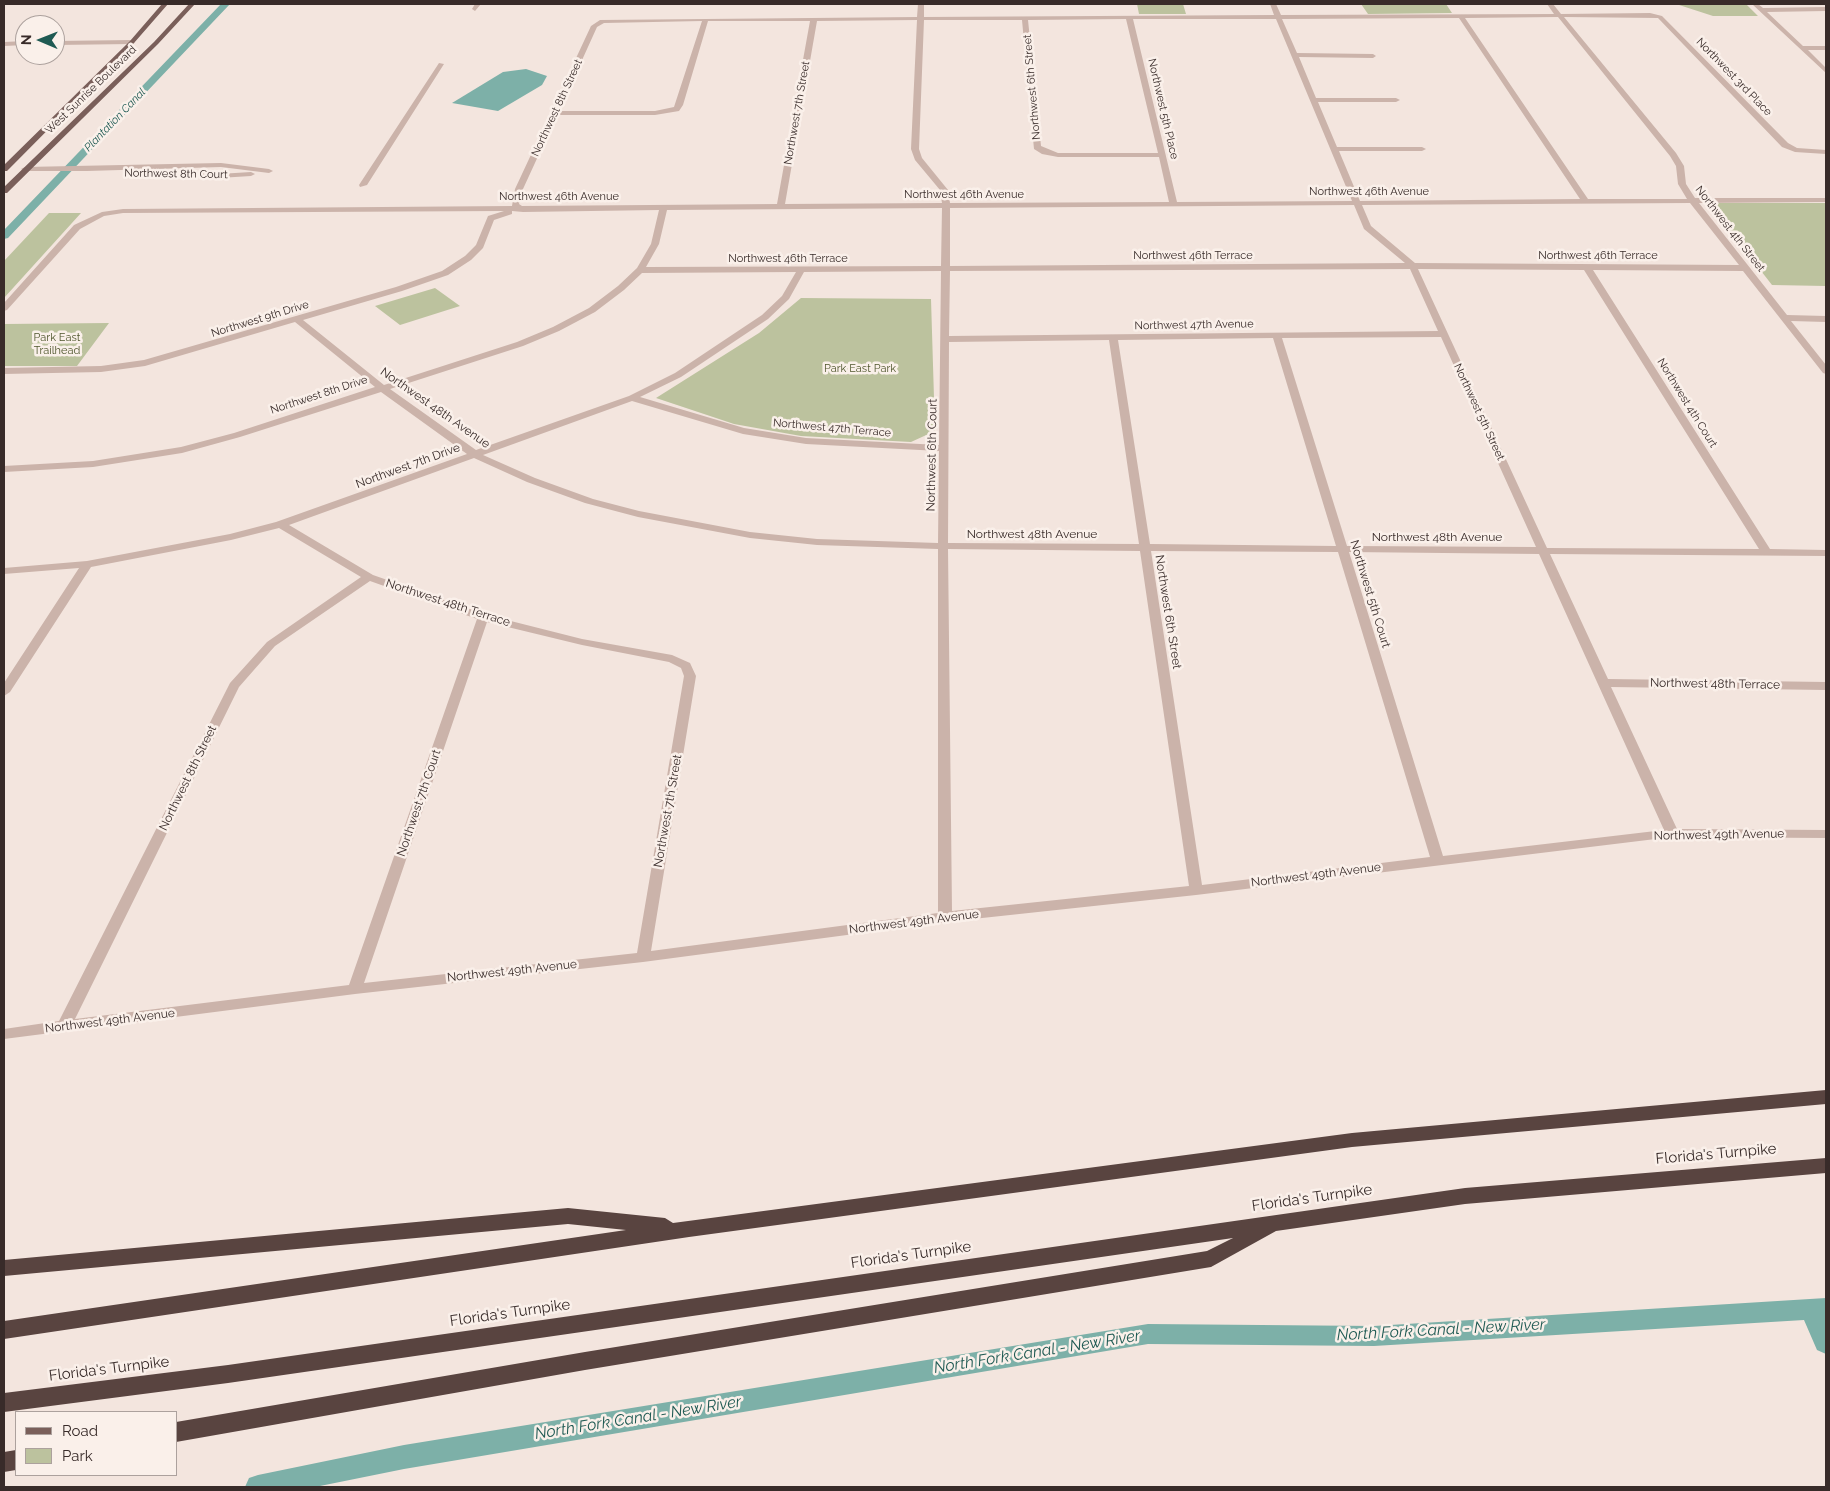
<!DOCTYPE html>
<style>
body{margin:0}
#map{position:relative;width:1830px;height:1491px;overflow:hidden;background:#f3e5de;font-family:Raleway,sans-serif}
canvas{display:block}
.frame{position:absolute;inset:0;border:5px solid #382b29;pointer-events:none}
.legend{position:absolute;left:15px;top:1411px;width:162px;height:65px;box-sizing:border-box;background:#faf0ea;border:1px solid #aca19d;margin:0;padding:6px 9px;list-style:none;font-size:15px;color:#382b29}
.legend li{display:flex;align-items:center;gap:10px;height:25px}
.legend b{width:25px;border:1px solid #aca19d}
.north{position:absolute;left:15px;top:15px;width:50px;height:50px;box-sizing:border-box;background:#faf0ea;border:1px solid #aca19d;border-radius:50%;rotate:271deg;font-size:14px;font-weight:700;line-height:20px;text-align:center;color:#382b29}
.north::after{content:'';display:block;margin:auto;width:18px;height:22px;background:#1f5a53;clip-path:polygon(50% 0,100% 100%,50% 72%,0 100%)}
</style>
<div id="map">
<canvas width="1830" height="1491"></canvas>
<div class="frame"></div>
<ul class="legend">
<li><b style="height:6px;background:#7a5f5a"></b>Road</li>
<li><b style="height:14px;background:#bcc29e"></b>Park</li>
</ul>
<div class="north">N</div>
</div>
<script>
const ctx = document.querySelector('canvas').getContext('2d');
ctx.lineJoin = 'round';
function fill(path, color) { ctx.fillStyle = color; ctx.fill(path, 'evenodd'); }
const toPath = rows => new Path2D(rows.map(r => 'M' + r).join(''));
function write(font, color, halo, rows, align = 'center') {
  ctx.font = font + ' Raleway,sans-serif'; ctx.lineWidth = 5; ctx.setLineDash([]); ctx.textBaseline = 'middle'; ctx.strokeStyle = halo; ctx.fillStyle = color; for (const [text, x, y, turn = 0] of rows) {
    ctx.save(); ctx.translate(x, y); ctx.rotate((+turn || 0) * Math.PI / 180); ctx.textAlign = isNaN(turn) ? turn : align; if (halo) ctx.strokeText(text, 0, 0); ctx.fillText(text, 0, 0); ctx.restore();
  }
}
fill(toPath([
 [1137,4,1183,4,1186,14,1139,14],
 [1361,4,1446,4,1452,13,1368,14],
 [1676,4,1746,4,1758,16,1713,16],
 [1708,203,1826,203,1826,286,1772,285],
 [49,213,81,213,4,298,4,261],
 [435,288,460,306,400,325,375,306],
 [801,298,931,299,935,431,911,442,801,436,734,424,656,398,759,333],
 [109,323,77,366,4,366,4,324]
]), '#bcc29e');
fill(toPath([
 [526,69,547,76,542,85,498,111,452,103,503,72]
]), '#7db0a8');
fill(toPath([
 [221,4,230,4,8,238,4,239,4,230,221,4],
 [1826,1298,1826,1354,1817,1350,1804,1320,1374,1346,1148,1344,404,1469,315,1487,245,1487,249,1478,258,1475,404,1445,1148,1324,1374,1326,1826,1298]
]), '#7db0a8');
fill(toPath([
 [475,4,481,4,475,11,472,9,475,4],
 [918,4,924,4,924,17,1274,15,1270,4,1276,4,1281,15,1554,14,1547,4,1553,4,1561,14,1650,13,1662,16,1788,143,1797,148,1826,150,1826,154,1795,152,1782,147,1658,18,1564,17,1676,153,1684,166,1686,184,1695,198,1826,198,1826,202,1699,203,1787,315,1826,316,1826,322,1791,321,1826,365,1826,374,1823,373,1743,271,1593,270,1770,549,1826,550,1826,556,1550,554,1608,679,1826,682,1826,690,1611,687,1677,829,1826,830,1826,838,1672,837,1196,895,945,922,643,962,355,994,4,1039,4,1029,59,1021,230,683,267,642,361,577,279,528,231,540,91,567,10,692,4,696,4,683,79,568,4,574,4,568,87,561,230,534,276,522,467,454,381,392,240,437,182,453,93,467,4,472,4,466,93,461,181,447,234,433,375,387,295,322,145,366,101,372,4,374,4,368,101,366,144,360,396,287,442,271,465,256,476,245,488,216,504,211,123,213,104,216,80,229,7,310,4,311,4,303,74,225,102,212,123,209,512,206,515,189,591,26,600,20,917,17,918,4],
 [1558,17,1670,156,1676,166,1678,184,1687,199,1588,199,1465,18,1558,17],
 [1459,18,1580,199,1360,201,1339,151,1422,151,1426,149,1422,147,1337,147,1318,102,1396,102,1400,100,1396,98,1316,98,1299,57,1373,58,1376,56,1373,54,1297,53,1282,19,1459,18],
 [1126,19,1158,153,1058,153,1041,146,1028,20,1126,19],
 [1133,19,1276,19,1352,201,1177,202,1133,19],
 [917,20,911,149,915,160,940,190,942,203,785,204,817,21,917,20],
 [924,20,1022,20,1034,149,1042,154,1058,157,1159,157,1169,202,950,203,948,190,922,158,919,149,924,20],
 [702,21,674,107,655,111,559,111,597,27,604,23,702,21],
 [708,21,810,21,777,204,522,206,519,204,523,189,557,115,655,115,679,111,683,105,708,21],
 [1690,203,1739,265,1415,263,1371,226,1362,205,1690,203],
 [1354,205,1364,229,1405,263,950,266,950,208,1354,205],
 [942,208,941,266,646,267,659,244,667,210,942,208],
 [659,210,651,244,637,268,618,286,589,308,553,327,517,342,384,385,303,320,402,291,448,275,471,260,483,248,494,220,512,214,512,211,523,212,659,210],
 [1410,269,1438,331,949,336,950,271,1410,269],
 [1418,269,1584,270,1759,549,1547,548,1418,269],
 [941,271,939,445,806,438,744,428,640,397,681,377,768,319,789,299,804,272,941,271],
 [796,272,782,296,762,315,675,373,629,396,476,450,390,389,523,346,559,331,595,312,624,290,642,273,796,272],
 [1441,337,1536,547,1347,546,1282,338,1441,337],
 [1273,338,1336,546,1150,544,1118,340,1273,338],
 [1109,340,1139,544,948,543,949,342,1109,340],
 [632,401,743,434,806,444,939,451,938,543,817,539,750,532,639,511,593,499,535,478,483,455,632,401],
 [474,458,527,482,585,503,638,517,750,538,817,545,938,549,938,913,651,951,696,676,690,663,672,655,582,639,487,615,373,575,289,525,474,458],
 [948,549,1140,551,1189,886,952,911,948,549],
 [1151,551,1338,552,1430,857,1202,885,1151,551],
 [1349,552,1539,554,1664,830,1443,856,1349,552],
 [370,581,477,619,349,985,75,1019,239,687,275,646,370,581],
 [487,622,582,645,669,662,681,668,684,676,637,953,364,983,487,622],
 [1752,4,1758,4,1763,8,1826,7,1826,11,1767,12,1803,46,1826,46,1826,50,1808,50,1826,68,1826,73,1752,4],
 [25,41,25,45,4,46,4,42,25,41],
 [55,41,132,40,135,42,132,44,55,45,55,41],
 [439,63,444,64,367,185,360,187,359,185,439,63],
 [221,163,269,169,273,171,269,173,221,167,87,171,25,171,21,169,25,167,221,163],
 [189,170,219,174,251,172,255,174,251,176,219,178,189,174,189,170]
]), '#cbb3aa');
fill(toPath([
 [162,4,168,4,134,43,7,171,4,171,4,165,130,41,162,4],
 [189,4,195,4,158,44,7,193,4,193,4,187,154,42,189,4]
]), '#7a5f5a');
fill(toPath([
 [1826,1090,1826,1104,1352,1147,689,1237,4,1339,4,1321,626,1230,568,1224,4,1276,4,1260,568,1208,665,1218,673,1223,1352,1133,1826,1090],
 [1826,1158,1826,1173,1465,1204,1276,1231,1211,1267,585,1370,176,1442,176,1422,585,1352,1207,1251,1233,1238,228,1383,4,1412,4,1393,228,1365,1465,1188,1826,1158],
 [16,1450,16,1470,4,1472,4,1452,16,1450]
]), '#594440');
write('11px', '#382b29', '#faf0ea', [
 ["Northwest 3rd Place",1734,77,46],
 ["Northwest 6th Street",1032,87,-95],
 ["West Sunrise Boulevard",91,90,-44],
 ["Northwest 8th Street",557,108,-65],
 ["Northwest 5th Place",1163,109,77],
 ["Northwest 7th Street",797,113,-80],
 ["Northwest 8th Court",176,174,1],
 ["Northwest 46th Avenue",1369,192],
 ["Northwest 46th Avenue",964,195],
 ["Northwest 46th Avenue",559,197],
 ["Northwest 4th Street",1730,229,52],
 ["Northwest 46th Terrace",1193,256],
 ["Northwest 46th Terrace",1598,256],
 ["Northwest 46th Terrace",788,259],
 ["Northwest 9th Drive",260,319,-17],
 ["Northwest 47th Avenue",1194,325,-1],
 ["Northwest 8th Drive",319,395,-18],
 ["Northwest 4th Court",1687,403,58],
 ["Northwest 5th Street",1479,412,65],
 ["Northwest 47th Terrace",832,428,5]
]);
write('italic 11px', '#1f5a53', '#faf0ea', [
 ["Plantation Canal",115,120,-46]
]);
write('11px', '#4f562d', '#faf0ea', [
 ["Park East",57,338],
 ["Trailhead",57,351],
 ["Park East Park",860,369]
]);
write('12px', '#382b29', '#faf0ea', [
 ["Northwest 48th Avenue",435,408,35],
 ["Northwest 6th Court",932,455,-89],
 ["Northwest 7th Drive",408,466,-20],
 ["Northwest 48th Avenue",1032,534],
 ["Northwest 48th Avenue",1437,537],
 ["Northwest 5th Court",1370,594,73],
 ["Northwest 48th Terrace",448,603,18],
 ["Northwest 6th Street",1168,612,81],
 ["Northwest 48th Terrace",1715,684,1],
 ["Northwest 8th Street",188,778,-64],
 ["Northwest 7th Court",419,803,-71],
 ["Northwest 7th Street",668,811,-80],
 ["Northwest 49th Avenue",1719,835,-1],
 ["Northwest 49th Avenue",1316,875,-7],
 ["Northwest 49th Avenue",914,922,-7],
 ["Northwest 49th Avenue",512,971,-6],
 ["Northwest 49th Avenue",110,1021,-7]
]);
write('15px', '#382b29', '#faf0ea', [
 ["Florida's Turnpike",1716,1154,-5],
 ["Florida's Turnpike",1312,1198,-8],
 ["Florida's Turnpike",911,1255,-8],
 ["Florida's Turnpike",510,1313,-8],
 ["Florida's Turnpike",109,1369,-7]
]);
write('italic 16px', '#1f5a53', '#faf0ea', [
 ["North Fork Canal - New River",1441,1330,-3],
 ["North Fork Canal - New River",1037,1352,-9],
 ["North Fork Canal - New River",638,1418,-9]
]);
</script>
